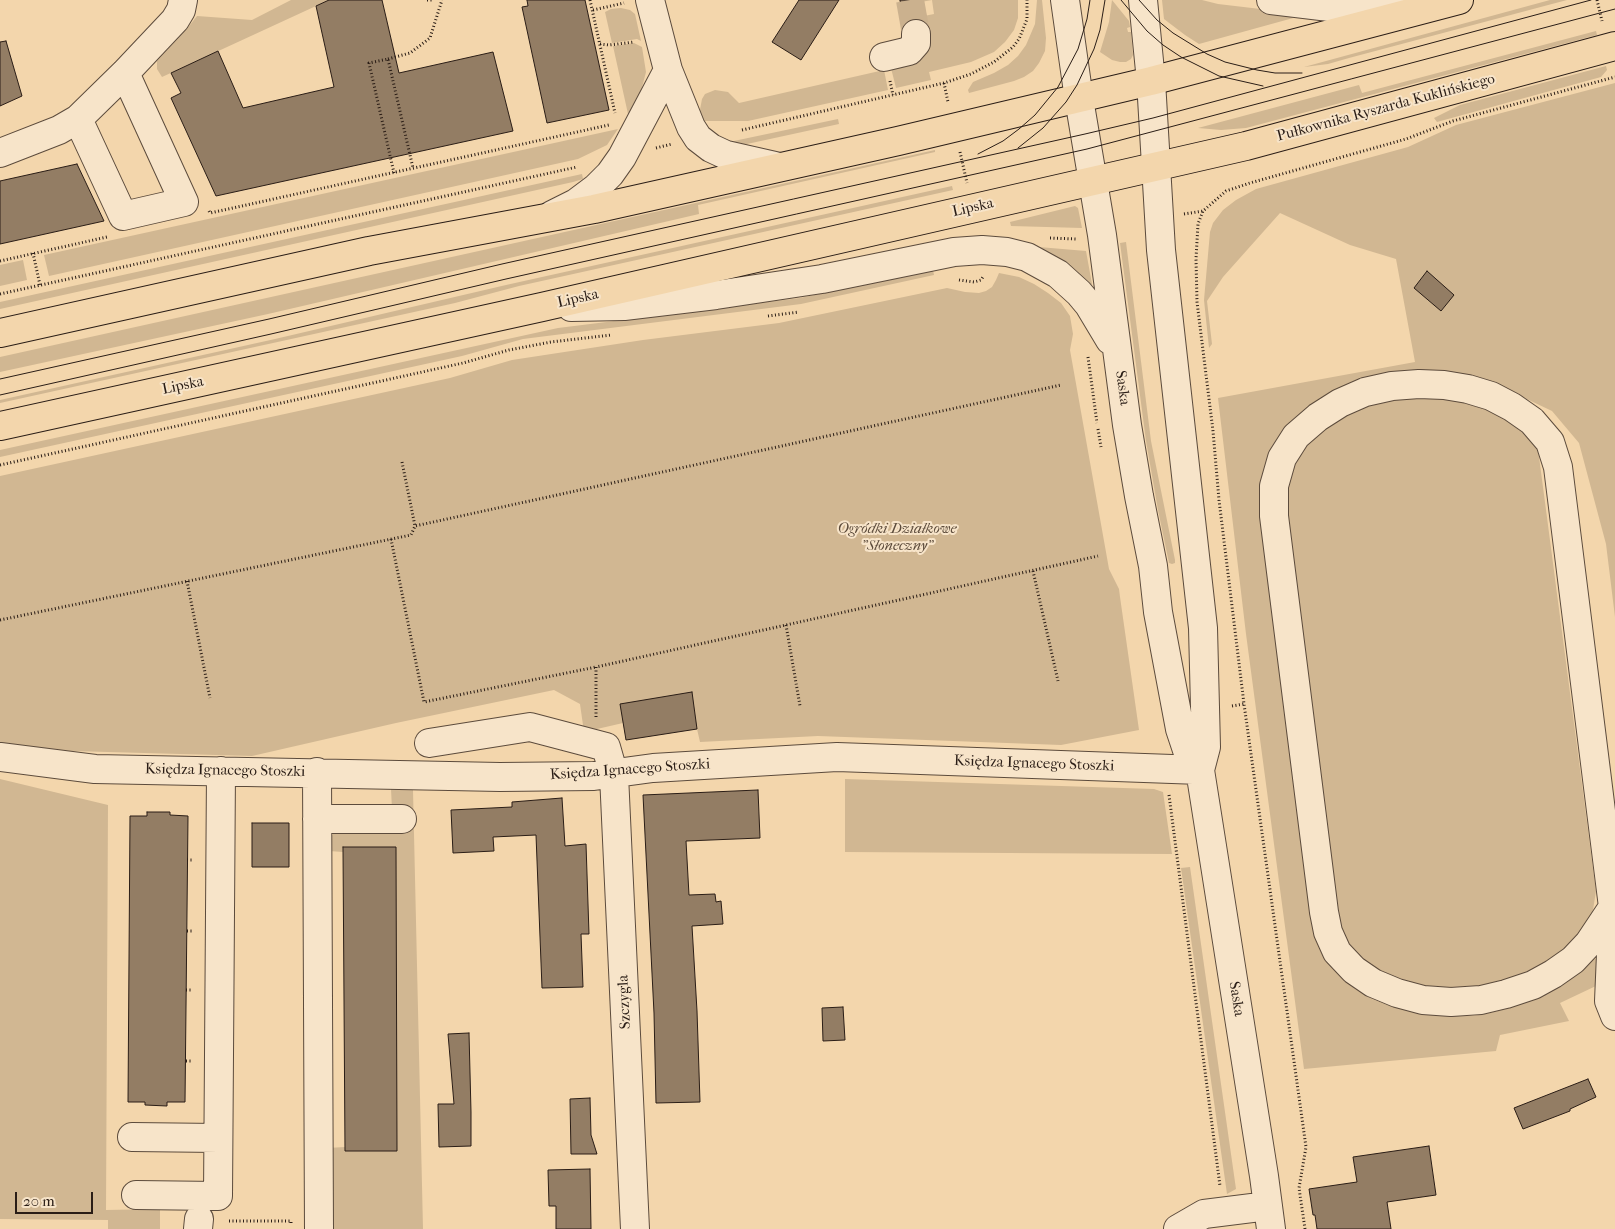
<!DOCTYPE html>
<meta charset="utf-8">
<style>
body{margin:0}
#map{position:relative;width:1615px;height:1229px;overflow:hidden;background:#f3d6ac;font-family:"IM FELL French Canon",serif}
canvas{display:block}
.scale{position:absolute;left:15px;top:1192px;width:78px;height:22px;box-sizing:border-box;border:2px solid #2a1d16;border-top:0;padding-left:6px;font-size:15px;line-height:18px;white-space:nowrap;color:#2a1d16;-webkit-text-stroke:4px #f7e4c9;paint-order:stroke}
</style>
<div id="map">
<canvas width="1615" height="1229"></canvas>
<div class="scale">20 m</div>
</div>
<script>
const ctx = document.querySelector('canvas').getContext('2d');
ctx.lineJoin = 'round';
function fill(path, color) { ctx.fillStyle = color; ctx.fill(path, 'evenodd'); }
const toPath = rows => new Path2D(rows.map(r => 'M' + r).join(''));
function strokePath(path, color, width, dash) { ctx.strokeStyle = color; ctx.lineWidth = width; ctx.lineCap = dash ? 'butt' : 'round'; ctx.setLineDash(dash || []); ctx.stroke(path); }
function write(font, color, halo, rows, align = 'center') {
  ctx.font = font + ' "IM FELL French Canon",serif'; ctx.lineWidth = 4; ctx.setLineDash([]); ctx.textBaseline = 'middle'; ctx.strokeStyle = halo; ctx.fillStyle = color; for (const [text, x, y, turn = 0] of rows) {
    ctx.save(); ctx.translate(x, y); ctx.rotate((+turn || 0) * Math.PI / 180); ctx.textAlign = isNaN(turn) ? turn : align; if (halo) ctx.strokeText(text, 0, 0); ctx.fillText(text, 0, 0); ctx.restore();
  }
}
fill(toPath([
 [291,0,329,0,162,77,157,69,157,61,186,30,197,16,252,20],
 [921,0,1018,0,1018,18,1014,30,1005,42,994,52,971,62,929,72,931,80,896,88,891,68,928,38,924,16,934,14,932,0,921,2],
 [1037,0,1042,0,1046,38,1045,51,1039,63,1033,71,1024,77,1014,81,969,93,968,90,973,82,994,73,1008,65,1018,56,1026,45,1035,24],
 [1112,0,1129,21,1130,27,1127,28,1128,32,1131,32,1133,55,1131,59,1126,62,1120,62,1112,60,1100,52,1109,22],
 [1162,0,1202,0,1218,4,1303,14,1304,15,1199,44,1185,35,1164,19],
 [1550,0,1567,0,1349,58,1328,64,1304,67],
 [621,8,630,10,635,14,641,41,637,39,612,43,605,12,611,9],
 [1596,31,1597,35,1246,128,1221,130,1198,128,1359,85,1362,93],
 [634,43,642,47,646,72,640,95,628,114,613,46],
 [1606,66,1607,70,1601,77,1437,122,1434,118,1460,105],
 [884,70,888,90,748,121,702,121,699,115,702,99,705,94,715,90,728,92,739,103],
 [1615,83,1615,617,1606,544,1579,443,1552,411,1495,384,1313,404,1286,427,1276,441,1268,456,1263,473,1260,491,1260,508,1311,920,1315,937,1322,952,1331,966,1344,980,1358,991,1372,999,1387,1005,1443,1016,1473,1016,1490,1013,1506,1009,1537,998,1566,982,1579,972,1591,960,1602,957,1598,985,1560,1003,1569,1021,1500,1035,1496,1051,1304,1069,1246,634,1218,398,1415,362,1396,259,1350,245,1280,213,1223,277,1207,301,1212,344,1209,348,1204,300,1210,232,1213,223,1223,210,1236,200,1256,189,1408,147,1456,125],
 [838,119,839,124,747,144,741,145,729,142],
 [618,129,607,145,578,159,49,276,44,255],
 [935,150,935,152,698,205,699,214,268,314,0,372,0,357],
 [582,174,583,179,573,182,0,309,0,302],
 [952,186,953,190,519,286,455,303,0,403,0,400,275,339,506,285],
 [1075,206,1078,208,1082,228,1011,226,1010,222],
 [1126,242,1151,441,1175,560,1175,563,1172,564,1169,563,1158,510,1146,441,1120,243],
 [1027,246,1086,251,1092,284,1091,286],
 [23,260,27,280,0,286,0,265],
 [933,270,934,275,801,304,523,339,462,356,0,457,0,450,558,328,800,298],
 [999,273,1019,277,1034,284,1048,293,1061,303,1070,316,1073,334,1070,350,1109,569,1119,589,1120,597,1139,730,1061,745,818,736,700,742,697,729,626,740,623,723,584,732,580,704,554,690,396,723,252,756,0,749,0,476,450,378,512,360,643,340,779,323,947,288,965,292,979,293,986,291,992,287,996,280],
 [1433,394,1470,402,1489,410,1507,420,1522,432,1538,449,1596,891,1593,910,1587,928,1562,957,1491,989,1411,988,1358,962,1333,917,1284,480,1299,455,1311,440,1326,427,1358,407,1395,396],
 [0,779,108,805,106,1210,160,1209,160,1229,108,1229,108,1220,0,1219],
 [845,779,1154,789,1163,792,1172,854,845,852],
 [391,789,413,790,423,1229,327,1229,327,1148,345,1147,345,1151,397,1151,396,847,343,847,343,852,329,851,328,841,333,834,342,832,392,809],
 [1190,867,1236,1189,1227,1194,1181,868]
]), '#d1b792');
const building = toPath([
 [329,0,382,0,399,73,493,52,513,131,216,196,171,98,181,93,171,73,218,51,243,108,334,87,316,6,329,0],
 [527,0,585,0,609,110,547,123,522,7,528,6,527,0],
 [799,0,839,0,801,60,772,42,799,0],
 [900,0,921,0,925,22,916,18,909,20,904,24,900,0],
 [6,41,22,96,0,106,0,42,6,41],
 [77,164,104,221,0,244,0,181,77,164],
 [1427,271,1454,295,1441,311,1414,288,1427,271],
 [692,692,697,729,626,740,620,704,692,692],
 [758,790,760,838,686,841,689,895,715,894,716,902,721,901,723,924,692,926,697,1011,700,1102,656,1103,654,1013,643,795,758,790],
 [562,798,565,846,586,844,589,934,581,934,583,987,542,988,536,835,493,837,494,851,453,853,451,810,512,807,512,802,562,798],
 [147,812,170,812,170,815,188,816,185,1102,167,1102,167,1106,145,1105,145,1102,128,1102,130,816,147,816,147,812],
 [252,823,289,823,289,867,252,867,252,823],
 [343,847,396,847,397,1151,345,1151,343,847],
 [843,1007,845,1040,823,1041,822,1008,843,1007],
 [469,1033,471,1112,471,1146,439,1147,438,1104,454,1104,448,1034,469,1033],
 [1588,1079,1596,1097,1570,1109,1570,1111,1523,1129,1514,1108,1588,1079],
 [590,1098,591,1135,597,1154,571,1154,570,1099,590,1098],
 [1429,1146,1436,1195,1387,1202,1391,1229,1317,1229,1315,1215,1313,1215,1309,1189,1357,1182,1353,1157,1429,1146],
 [590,1169,591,1229,556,1229,556,1206,549,1206,548,1170,590,1169]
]);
fill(building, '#937d64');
strokePath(building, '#2a1d16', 1);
strokePath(toPath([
 [910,0,916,34]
]), '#cbb18e', 28, [28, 14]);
const minor = toPath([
 [650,0,668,70,691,127,698,138,711,148,726,155,779,167],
 [1065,0,1079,99,1102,235,1127,425,1139,496,1153,566,1158,612,1180,729,1187,750,1200,770],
 [1143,0,1151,81,1161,250,1203,628,1206,747,1200,770,1264,1176,1271,1229],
 [1271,0,1346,9,1381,11,1402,10],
 [884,57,909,51,916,43,916,34],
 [78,119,123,216,184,202,125,73],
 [0,153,59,130,78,119,125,73,175,20,181,10,183,0],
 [552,215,576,203,596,188,610,174,622,157,668,70],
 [571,307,624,306,716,295,822,279,954,252,982,250,1007,252,1027,257,1058,274,1079,293,1089,305,1110,340],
 [1419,384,1444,385,1468,389,1491,396,1512,407,1532,421,1550,442,1558,467,1613,907,1589,943,1573,960,1553,974,1533,985,1506,994,1481,1000,1451,1002,1423,1000,1397,993,1373,983,1354,970,1337,952,1328,932,1324,912,1274,516,1274,486,1282,458,1296,436,1318,417,1340,403,1365,392,1392,386,1419,384],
 [429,743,530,727,606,747,614,775,635,1229],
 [0,757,95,769,500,777,594,776,653,768,837,757,1200,770],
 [317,772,319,1229],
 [317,819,402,819],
 [1613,907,1609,1001,1615,1016],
 [132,1137,218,1138],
 [136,1195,218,1196,221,771],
 [198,1229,199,1219],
 [1178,1229,1204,1214,1268,1206]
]);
const major = toPath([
 [0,333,369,251,594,209,898,141,1151,81,1459,0],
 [0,426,542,307,1246,146,1615,46]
]);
strokePath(minor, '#5c4b3c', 30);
strokePath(major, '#2a1d16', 30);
strokePath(toPath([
 [427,0,432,0],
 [590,0,615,113],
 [1597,0,1602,21],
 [593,10,624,3],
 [600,44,609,45,634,42],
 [388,59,410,53,430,38,442,0],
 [890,81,893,95],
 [944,83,948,102],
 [742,130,944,83,971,74,994,62,1013,47,1019,39,1027,19,1027,0],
 [656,148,672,144],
 [960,152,967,183],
 [394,173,369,63,388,59,413,168],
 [209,211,210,213,609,125],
 [1184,214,1203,211],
 [1050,238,1076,239],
 [33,253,40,285],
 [0,261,107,237],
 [959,280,974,282,981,280,983,277],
 [0,294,577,167],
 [768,316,799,312],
 [1088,357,1097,423],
 [1098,429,1101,447],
 [402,462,415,526],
 [0,465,463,363,509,350,551,342,611,335],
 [391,539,424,702,596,667],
 [1033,571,1058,681],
 [187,581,210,698],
 [0,620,411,535,415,526,1061,385],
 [786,625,800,706],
 [1232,706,1244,704],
 [596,717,596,667,1098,556],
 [1169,795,1220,1186],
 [187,860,194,860],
 [187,931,194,931],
 [186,990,193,990],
 [186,1061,193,1061],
 [229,1221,291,1221,291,1223],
 [1305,1229,1299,1188,1306,1147,1244,704,1219,500,1213,431,1197,302,1196,259,1198,224,1203,211,1226,191,1250,183,1406,139,1453,121,1615,77]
]), '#2a1d16', 3, [1, 2.5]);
strokePath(minor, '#f7e4c9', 28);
strokePath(major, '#f3d6ac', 28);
strokePath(toPath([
 [1121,0,1147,31,1163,45,1181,57,1219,76,1263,86],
 [1139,0,1157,20,1173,33,1207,54,1225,62,1257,70,1275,73,1302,73],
 [1018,148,1043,128,1066,102,1077,85,1094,49,1100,30,1105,0],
 [978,154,1003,141,1019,129,1035,115,1058,87,1078,49,1087,19,1090,0],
 [0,379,269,319,502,264,1085,134,1153,118,1591,0],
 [0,395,271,334,506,279,1087,149,1615,9]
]), '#2a1d16', 1);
write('15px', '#2a1d16', '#f7e4c9', [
 ["Pułkownika Ryszarda Kuklińskiego",1386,108,-15],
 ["Lipska",973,208,-13],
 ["Lipska",578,299,-13],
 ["Lipska",183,386,-12],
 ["Saska",1122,388,82],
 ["Księdza Ignacego Stoszki",1034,764,2],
 ["Księdza Ignacego Stoszki",630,770,-4],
 ["Księdza Ignacego Stoszki",225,771,1],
 ["Saska",1236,999,81],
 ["Szczygla",625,1002,-93]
]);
write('italic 15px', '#5c4b3b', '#f7e4c9', [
 ["Ogródki Działkowe",897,529],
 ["\"Słoneczny\"",897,546]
]);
</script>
